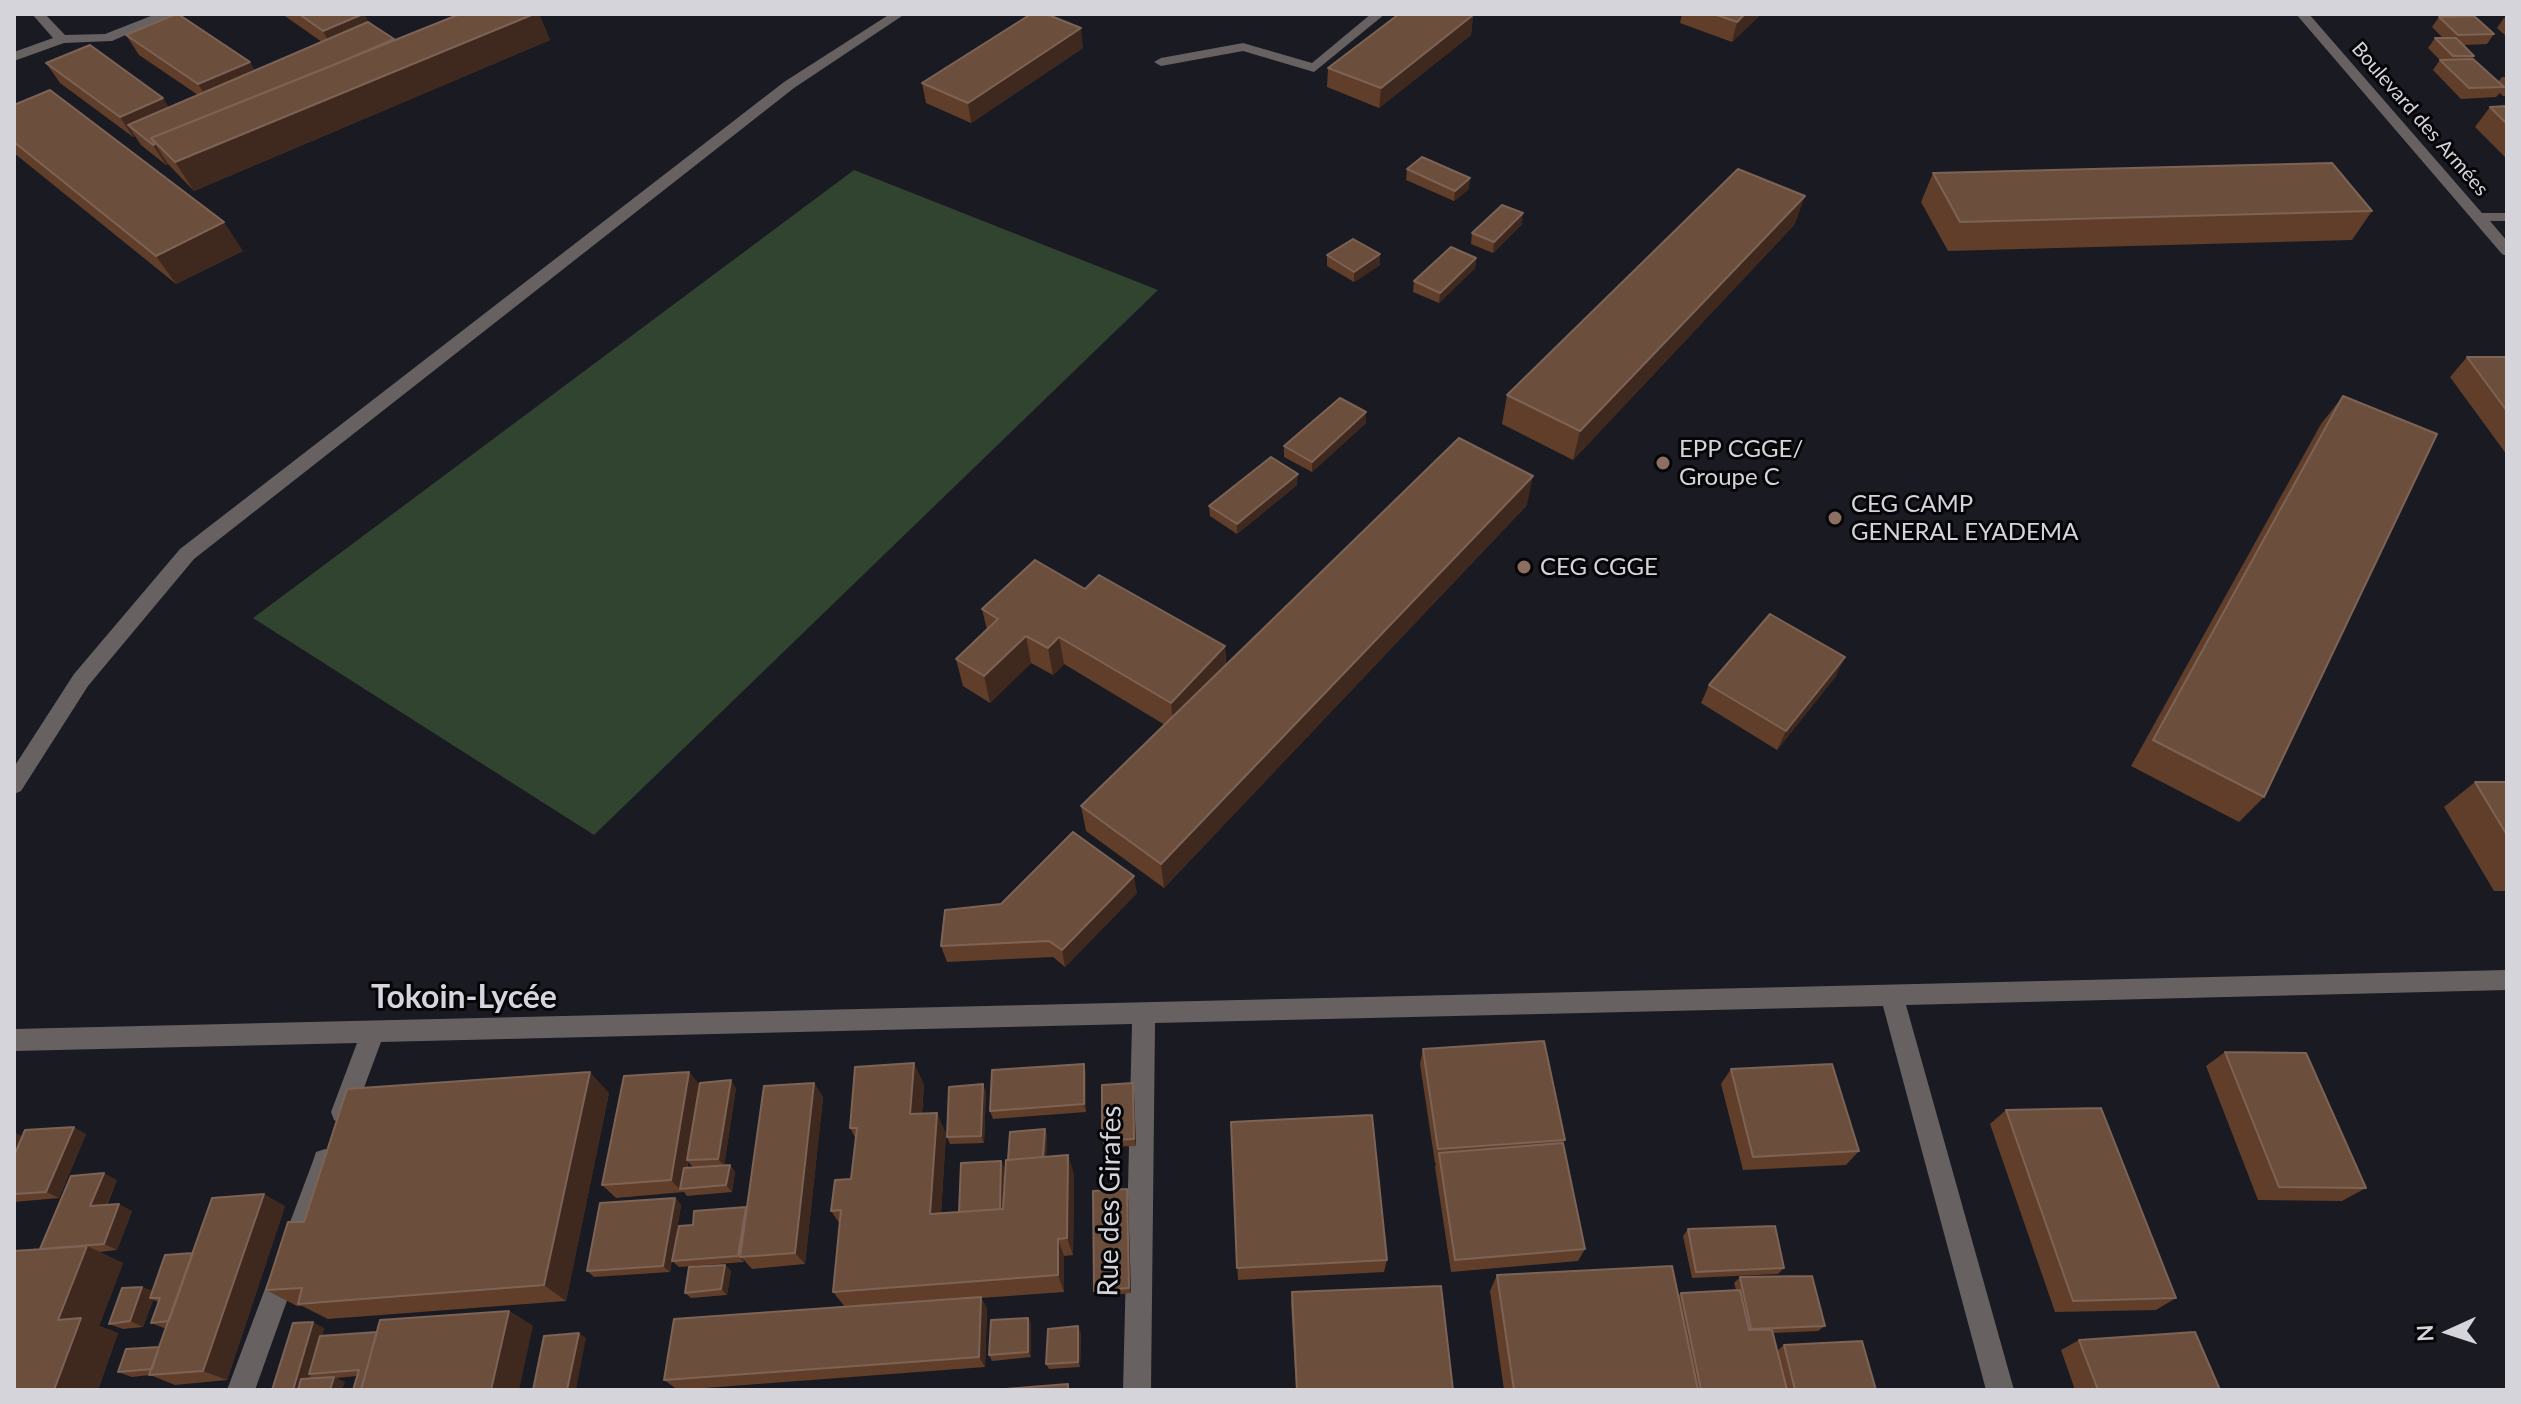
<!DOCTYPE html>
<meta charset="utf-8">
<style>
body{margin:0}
#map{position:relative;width:2521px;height:1404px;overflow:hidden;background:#1a1a22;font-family:Lato,sans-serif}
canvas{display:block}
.frame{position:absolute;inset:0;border:16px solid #d4d4da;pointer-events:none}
.north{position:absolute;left:2409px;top:1292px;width:80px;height:80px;-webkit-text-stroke:6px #060508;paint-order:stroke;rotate:267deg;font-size:22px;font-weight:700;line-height:32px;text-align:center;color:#d4d4da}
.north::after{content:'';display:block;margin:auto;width:28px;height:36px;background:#d4d4da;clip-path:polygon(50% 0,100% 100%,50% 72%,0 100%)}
</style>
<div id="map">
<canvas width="2521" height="1404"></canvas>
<div class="frame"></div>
<div class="north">N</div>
</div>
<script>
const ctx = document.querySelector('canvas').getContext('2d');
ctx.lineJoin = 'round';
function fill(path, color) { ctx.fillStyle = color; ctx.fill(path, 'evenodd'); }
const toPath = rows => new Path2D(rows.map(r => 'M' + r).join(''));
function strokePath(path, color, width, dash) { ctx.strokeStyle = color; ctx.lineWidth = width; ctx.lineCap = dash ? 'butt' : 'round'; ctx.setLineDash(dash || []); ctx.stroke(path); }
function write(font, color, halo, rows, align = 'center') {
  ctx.font = font + ' Lato,sans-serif'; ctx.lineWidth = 6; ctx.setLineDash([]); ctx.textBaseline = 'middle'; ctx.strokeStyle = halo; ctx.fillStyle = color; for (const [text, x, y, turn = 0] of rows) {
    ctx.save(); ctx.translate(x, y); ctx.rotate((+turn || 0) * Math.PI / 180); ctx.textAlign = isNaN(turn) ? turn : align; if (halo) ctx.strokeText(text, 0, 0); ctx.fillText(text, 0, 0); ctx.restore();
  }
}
fill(toPath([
 [854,170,1158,290,594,835,253,618]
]), '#30442f');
fill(toPath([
 [32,14,45,14,65,35,105,34,156,14,174,14,112,41,64,43,14,61,14,52,53,38,32,14],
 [890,14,905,14,794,88,194,559,88,686,21,791,14,794,14,767,74,674,180,549,784,82,890,14],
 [1371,14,1385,14,1314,72,1243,51,1161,66,1154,62,1161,58,1243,43,1312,63,1371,14],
 [2296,14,2309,14,2482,213,2507,213,2507,221,2490,221,2507,241,2507,256,2502,254,2296,14],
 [2507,970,2507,990,1906,1005,2014,1390,1986,1390,1883,1006,1155,1023,1151,1390,1123,1390,1132,1024,381,1042,352,1120,343,1124,334,1120,331,1112,357,1043,14,1051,14,1029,2507,970],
 [325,1149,334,1152,337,1161,255,1390,227,1390,313,1161,316,1152,325,1149]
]), '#676261');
fill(toPath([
 [282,14,364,14,368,22,395,40,460,14,539,14,550,40,194,191,168,164,166,165,141,145,135,136,133,137,60,83,46,63,169,107,198,95,139,55,126,35,255,70,322,42],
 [1682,14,1761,14,1732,42,1680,23],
 [1473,15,1471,35,1379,108,1327,87,1328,68],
 [2439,17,2494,34,2487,44,2464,45,2474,56,2472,59,2498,82,2502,77,2507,77,2507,96,2503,96,2500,93,2496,97,2461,99,2433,70,2440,60,2428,48,2435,38,2443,38,2432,27],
 [2504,18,2507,18,2507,37,2497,28],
 [1083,48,971,123,926,103,922,83],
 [14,105,243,251,176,284,14,153],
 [2507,106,2507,159,2475,127,2490,107],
 [1407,169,1469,189,1454,201,1406,180],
 [1933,173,2372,211,2352,240,1948,251,1921,202],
 [1522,224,1493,253,1471,244,1472,233],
 [1795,224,1573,460,1502,424,1507,395],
 [1327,255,1380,265,1354,282,1327,266],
 [1476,258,1475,268,1439,303,1413,292,1414,281],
 [2467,357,2507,357,2507,455,2450,377],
 [2343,396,2264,797,2239,822,2131,766,2321,424],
 [1366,423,1312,472,1284,457,1284,446],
 [1297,485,1237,534,1210,516,1209,506],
 [1527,505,1164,888,1086,831,1081,806,1165,725,1064,664,1053,675,1031,663,990,703,963,686,956,659,987,630,982,609,1085,589,1225,646,1226,665],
 [1836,676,1777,750,1701,703,1709,685],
 [2475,782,2507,782,2507,891,2494,891,2444,807],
 [1137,893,1065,967,1053,957,947,962,941,946],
 [1423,1049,1565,1140,1563,1144,1585,1249,1578,1261,1451,1272,1435,1167,1436,1163,1435,1163,1420,1064],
 [2225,1052,2366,1188,2342,1201,2258,1200,2206,1066],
 [1731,1069,1859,1151,1846,1165,1743,1170,1721,1084],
 [1086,1072,1086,1112,993,1119,990,1111],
 [814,1083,823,1097,805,1264,752,1269,744,1260,744,1262,679,1267,672,1261,693,1225,747,1208],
 [1133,1083,1134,1091,1136,1146,1104,1147,1102,1140],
 [924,1084,922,1114,946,1133,941,1213,959,1212,1001,1161,1004,1168,1003,1209,1008,1160,1045,1129,1047,1136,1046,1157,1074,1174,1073,1255,1064,1256,1064,1292,981,1298,987,1308,985,1367,678,1390,664,1380,845,1307,833,1292,840,1224,831,1211,851,1179,856,1139,850,1128],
 [700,1085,736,1088,724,1166,693,1167,688,1162,688,1168,730,1165,735,1172,732,1192,687,1196,684,1192,616,1198,602,1185],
 [986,1091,984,1143,950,1144,947,1137],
 [609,1093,566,1301,328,1319,302,1306,297,1306,266,1290,304,1222],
 [2006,1110,2176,1298,2156,1310,2055,1312,1990,1124],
 [1231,1122,1387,1260,1384,1272,1238,1280],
 [14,1132,22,1137,86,1134,59,1198,14,1202],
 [117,1180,107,1205,132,1211,117,1250,99,1252,123,1263,99,1326,118,1333,98,1390,14,1390],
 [1128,1196,1131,1293,1096,1297,1094,1291],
 [675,1198,681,1205,670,1272,594,1277,587,1271],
 [285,1206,227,1380,175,1385,150,1375,132,1377,118,1372,159,1347,166,1328,164,1328,151,1323,159,1302,153,1300,143,1327,123,1329,109,1324,142,1287,152,1291,193,1253],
 [1688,1229,1784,1268,1778,1274,1692,1278,1683,1236],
 [725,1265,731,1271,727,1295,691,1298,685,1293],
 [1497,1275,1678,1296,1681,1293,1736,1290,1734,1283,1740,1277,1825,1326,1818,1331,1773,1333,1777,1351,1784,1345,1876,1390,1504,1390,1490,1291],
 [1292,1292,1453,1390,1296,1390,1291,1304],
 [509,1311,533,1326,357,1376,336,1378,345,1382,272,1390,324,1328,322,1336,377,1332],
 [1031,1323,1031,1357,992,1361,989,1355],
 [1081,1332,1080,1367,1049,1369,1046,1364],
 [2079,1340,2220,1390,2075,1390,2061,1350]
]), '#603e29');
fill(toPath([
 [364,14,373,33,333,50,323,31],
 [534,14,539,14,550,40,194,191,175,162],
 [1745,14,1761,14,1732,42,1737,22],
 [1473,15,1471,35,1379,108,1381,88],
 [1081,28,1083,48,971,123,968,103],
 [250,62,261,81,211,104,198,84],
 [163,98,176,118,128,125,135,136,133,137,120,117],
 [155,144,168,164,166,165,153,145],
 [1470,178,1469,189,1454,201,1455,191],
 [1805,196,1795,224,1573,460,1580,431],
 [1523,213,1522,224,1493,253,1494,242],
 [224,222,243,251,176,284,156,256],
 [1380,254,1380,265,1354,282,1354,272],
 [1476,258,1475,268,1439,303,1440,293],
 [1366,412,1366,423,1312,472,1312,462],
 [1298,474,1297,485,1237,534,1237,524],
 [1533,476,1527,505,1164,888,1161,864],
 [1026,636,1031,663,990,703,984,676],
 [1059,637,1064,664,1053,675,1048,648],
 [1225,646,1226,673,1174,730,1171,703],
 [1845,657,1836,676,1777,750,1786,731],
 [1134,876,1137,893,1065,967,1062,950],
 [914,1063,924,1084,920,1134,910,1114],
 [1084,1064,1086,1072,1086,1112,1084,1104],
 [590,1072,609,1093,566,1301,544,1285],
 [689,1072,701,1086,687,1160,688,1162,684,1189,680,1189,683,1193,671,1180],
 [731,1080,736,1088,724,1166,718,1159],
 [814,1083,823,1097,805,1264,795,1253],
 [1133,1083,1134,1091,1136,1146,1134,1139],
 [983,1084,986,1091,984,1143,981,1136],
 [937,1113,946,1133,940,1231,930,1214],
 [74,1127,86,1134,59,1198,46,1192],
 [1045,1129,1047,1136,1046,1166,1043,1159],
 [14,1132,25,1138,14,1163],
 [1068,1155,1074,1174,1073,1255,1067,1238],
 [1001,1161,1004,1168,1002,1218,999,1211],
 [730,1165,735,1172,732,1192,726,1185],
 [104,1173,117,1180,103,1212,90,1206],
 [1127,1189,1128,1196,1131,1293,1129,1288],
 [264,1194,285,1206,227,1380,203,1371],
 [675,1198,681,1205,670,1272,663,1266],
 [119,1204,132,1211,117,1250,104,1244],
 [746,1207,751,1213,740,1257,744,1260,744,1262,738,1256],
 [1058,1239,1064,1256,1064,1292,1058,1275],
 [87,1246,123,1263,99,1326,118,1333,98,1390,54,1390,58,1320],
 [725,1265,731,1271,727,1295,721,1289],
 [142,1287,155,1293,150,1298,153,1300,143,1327,130,1321],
 [981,1297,987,1308,985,1367,979,1357],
 [509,1311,533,1326,519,1390,491,1390],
 [1028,1318,1031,1323,1031,1357,1028,1352],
 [313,1322,324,1328,306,1390,293,1390],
 [1078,1326,1081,1332,1080,1367,1078,1362],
 [579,1333,586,1338,576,1390,567,1390],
 [334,1377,345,1382,342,1390,330,1390]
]), '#3f291e');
const building = toPath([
 [176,14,178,14,250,62,198,84,126,35,176,14],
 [299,14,363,14,323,31,299,14],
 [460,14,534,14,175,162,151,138,460,14],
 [1031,14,1046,14,1081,28,968,103,922,83,1031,14],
 [1399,14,1473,15,1381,88,1328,68,1399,14],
 [1714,14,1745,14,1737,22,1714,14],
 [2474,16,2494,34,2458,35,2439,17,2474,16],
 [368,22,394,39,336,64,151,138,155,144,153,145,128,125,368,22],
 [2435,38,2456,38,2474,56,2453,56,2435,38],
 [90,45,163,98,120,117,46,63,90,45],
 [2473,59,2504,87,2469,88,2440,60,2473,59],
 [50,90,224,222,156,256,14,142,14,105,50,90],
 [2507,106,2507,124,2490,107,2507,106],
 [1422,157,1470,178,1455,191,1407,169,1422,157],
 [2332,163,2372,211,1960,222,1933,173,2332,163],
 [1738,169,1805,196,1580,431,1507,395,1738,169],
 [1502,205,1523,213,1494,242,1472,233,1502,205],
 [1353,239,1380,254,1354,272,1327,255,1353,239],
 [1451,247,1476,258,1440,293,1414,281,1451,247],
 [2467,357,2507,357,2507,411,2467,357],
 [2343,396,2437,434,2264,797,2153,740,2343,396],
 [1340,398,1366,412,1312,462,1284,446,1340,398],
 [1459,438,1533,476,1161,864,1081,806,1459,438],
 [1271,457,1298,474,1237,524,1209,506,1271,457],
 [1035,560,1085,589,1099,575,1225,646,1171,703,1059,637,1048,648,1026,636,984,676,956,659,998,619,982,609,1035,560],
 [1770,614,1845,657,1786,731,1709,685,1770,614],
 [2475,782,2507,782,2507,835,2475,782],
 [1073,832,1134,876,1062,950,1049,941,941,946,945,910,1001,904,1073,832],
 [1544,1041,1565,1140,1438,1149,1423,1049,1544,1041],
 [2225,1052,2306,1053,2366,1188,2279,1187,2225,1052],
 [914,1063,910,1114,937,1113,930,1214,1003,1209,1006,1160,1068,1155,1067,1238,1058,1239,1058,1275,833,1292,841,1210,831,1211,835,1180,851,1179,857,1128,850,1128,855,1067,914,1063],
 [1084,1064,1084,1104,990,1111,992,1070,1084,1064],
 [1832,1064,1859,1151,1753,1157,1731,1069,1832,1064],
 [590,1072,544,1285,298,1304,302,1288,266,1290,288,1222,304,1222,347,1089,590,1072],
 [689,1072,671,1180,602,1185,624,1076,689,1072],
 [731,1080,718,1159,687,1160,700,1083,731,1080],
 [814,1083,795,1253,740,1257,764,1086,814,1083],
 [1133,1083,1134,1139,1102,1140,1102,1085,1133,1083],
 [983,1084,981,1136,947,1137,949,1087,983,1084],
 [2101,1108,2176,1298,2073,1301,2006,1110,2101,1108],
 [1372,1115,1387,1260,1237,1268,1231,1122,1372,1115],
 [74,1127,46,1192,14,1194,14,1156,25,1130,74,1127],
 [1045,1129,1043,1157,1008,1160,1010,1132,1045,1129],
 [1563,1143,1585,1249,1455,1260,1439,1153,1563,1143],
 [1001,1161,1000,1209,959,1212,961,1163,1001,1161],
 [730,1165,726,1185,680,1189,684,1168,730,1165],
 [104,1173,90,1206,119,1204,104,1244,40,1249,71,1176,104,1173],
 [1127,1189,1129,1288,1094,1291,1093,1191,1127,1189],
 [264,1194,203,1371,149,1375,212,1198,264,1194],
 [675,1198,663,1266,587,1271,600,1203,675,1198],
 [746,1207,738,1256,672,1261,679,1226,693,1225,694,1211,746,1207],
 [1775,1226,1784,1268,1696,1272,1688,1229,1775,1226],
 [87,1246,58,1320,81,1318,54,1390,14,1390,14,1251,87,1246],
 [193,1253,169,1321,151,1323,160,1298,150,1298,165,1255,193,1253],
 [725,1265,721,1289,685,1293,689,1267,725,1265],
 [1672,1266,1698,1390,1514,1390,1497,1275,1672,1266],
 [1812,1276,1825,1326,1751,1329,1740,1277,1812,1276],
 [1441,1286,1453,1390,1297,1390,1292,1292,1441,1286],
 [142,1287,130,1321,109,1324,122,1288,142,1287],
 [1740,1290,1749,1330,1772,1330,1787,1390,1701,1390,1681,1293,1740,1290],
 [981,1297,979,1357,664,1380,674,1319,981,1297],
 [509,1311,491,1390,361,1390,380,1320,509,1311],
 [1028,1318,1028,1352,989,1355,991,1320,1028,1318],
 [313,1322,293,1390,272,1390,293,1323,313,1322],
 [1078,1326,1078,1362,1046,1364,1048,1329,1078,1326],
 [377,1332,361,1390,353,1390,359,1370,309,1374,320,1336,377,1332],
 [2195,1332,2220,1390,2098,1390,2079,1340,2195,1332],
 [579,1333,567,1390,533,1390,544,1336,579,1333],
 [1862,1341,1876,1390,1795,1390,1784,1345,1862,1341],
 [159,1347,152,1369,118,1372,126,1349,159,1347],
 [334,1377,330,1390,298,1390,301,1379,334,1377],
 [1068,1384,1068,1390,993,1390,1068,1384]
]);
fill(building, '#6c4e3c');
strokePath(building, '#7c6355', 2);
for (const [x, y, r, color] of [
 [1663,463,8,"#8d6e63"],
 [1835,518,8,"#8d6e63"],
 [1524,567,8,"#8d6e63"]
]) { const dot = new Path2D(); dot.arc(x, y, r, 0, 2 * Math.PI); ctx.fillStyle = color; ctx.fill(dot); strokePath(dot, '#060508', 3); }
write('20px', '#d4d4da', '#060508', [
 ["Boulevard des Armées",2420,119,49]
]);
write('24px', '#d4d4da', '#060508', [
 ["EPP CGGE/",1679,449],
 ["Groupe C",1679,477],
 ["CEG CAMP",1851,504],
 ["GENERAL EYADEMA",1851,532],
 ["CEG CGGE",1540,567]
], 'left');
write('28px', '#d4d4da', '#060508', [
 ["Rue des Girafes",1110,1201,-89]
]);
write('bold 32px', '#d5d4df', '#060508', [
 ["Tokoin-Lycée",464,998]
]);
</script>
